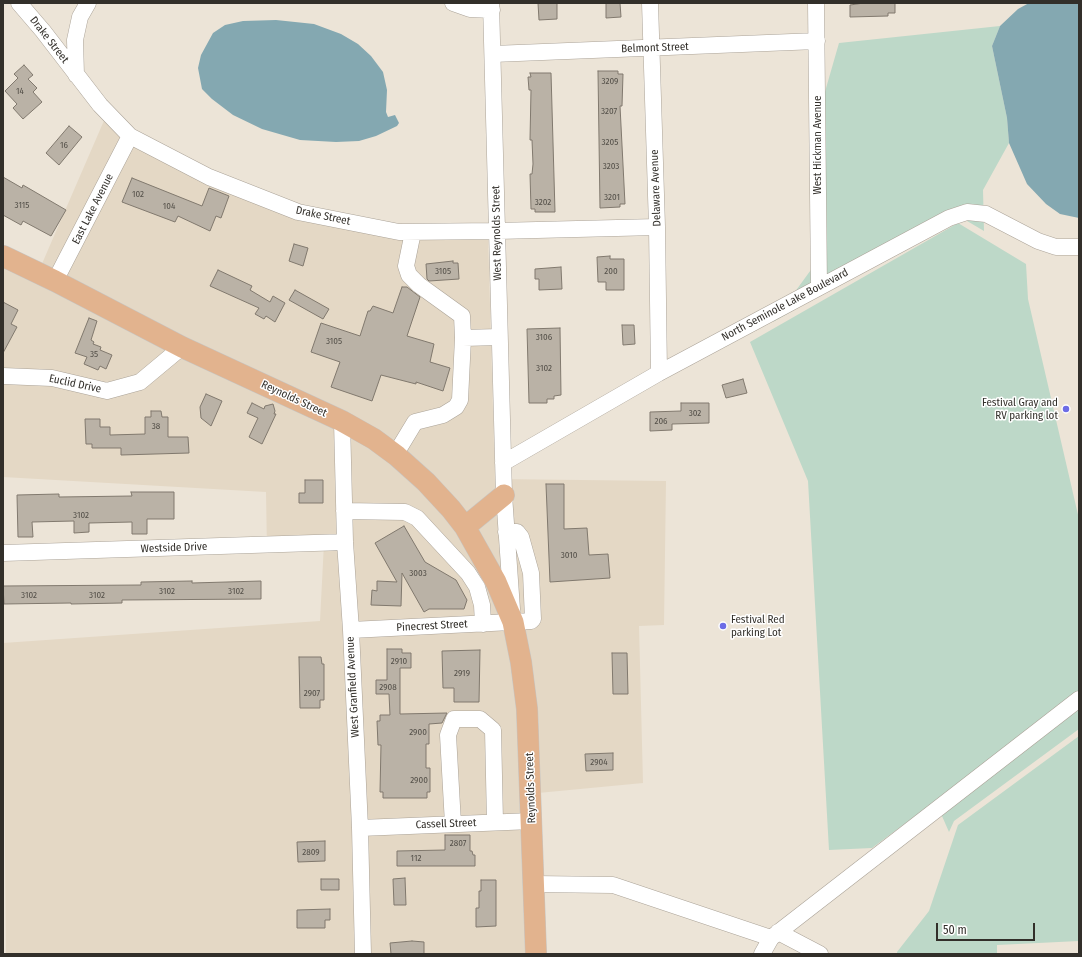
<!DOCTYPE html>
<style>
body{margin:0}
#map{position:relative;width:1082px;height:957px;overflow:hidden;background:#ece4d7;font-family:"Fira Sans Condensed",sans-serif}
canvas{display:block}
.frame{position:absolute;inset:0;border:4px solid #322f2a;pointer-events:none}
.scale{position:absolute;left:936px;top:923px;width:99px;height:18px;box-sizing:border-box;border:2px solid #322f2a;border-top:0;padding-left:5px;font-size:12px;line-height:14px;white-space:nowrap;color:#322f2a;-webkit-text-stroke:3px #fff;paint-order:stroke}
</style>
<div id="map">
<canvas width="1082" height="957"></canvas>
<div class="frame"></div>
<div class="scale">50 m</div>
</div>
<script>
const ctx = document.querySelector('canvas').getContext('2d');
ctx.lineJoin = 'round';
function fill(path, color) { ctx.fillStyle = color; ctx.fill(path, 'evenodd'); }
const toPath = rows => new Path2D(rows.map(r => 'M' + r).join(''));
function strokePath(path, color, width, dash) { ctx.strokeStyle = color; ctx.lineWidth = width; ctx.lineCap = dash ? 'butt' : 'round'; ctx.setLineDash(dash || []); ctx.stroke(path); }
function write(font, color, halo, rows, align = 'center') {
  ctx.font = font + ' "Fira Sans Condensed",sans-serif'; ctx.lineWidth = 3; ctx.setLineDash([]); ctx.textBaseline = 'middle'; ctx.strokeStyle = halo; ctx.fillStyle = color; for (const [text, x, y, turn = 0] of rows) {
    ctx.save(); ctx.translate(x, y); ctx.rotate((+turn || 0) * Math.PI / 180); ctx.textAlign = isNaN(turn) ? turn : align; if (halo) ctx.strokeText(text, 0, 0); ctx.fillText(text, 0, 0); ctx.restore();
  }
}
fill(toPath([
 [106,116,233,191,367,233,488,237,495,479,666,481,664,625,639,626,643,783,538,793,535,708,467,517,432,477,186,341,41,266],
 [3,264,369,445,420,486,473,555,505,624,520,709,529,954,6,954,3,643,320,621,324,543,267,551,266,492,3,477]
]), '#e4d8c5');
fill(toPath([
 [1000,26,992,46,1007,118,1009,143,983,190,984,231,962,218,955,218,773,322,813,267,816,123,839,43],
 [958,223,1026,264,1028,299,1079,519,1079,695,872,848,829,850,808,481,750,342],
 [1079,703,1079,729,954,821,949,832,938,807],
 [1079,736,1079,941,997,945,997,954,897,954,897,952,929,911,958,825]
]), '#bdd8c8');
fill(toPath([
 [1029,3,1079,3,1079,218,1060,214,1046,204,1027,184,1009,143,1007,118,992,46,1000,26,1018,9],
 [276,20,314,24,341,34,358,44,371,56,383,72,387,90,386,112,388,117,395,115,399,123,397,126,376,136,359,141,336,142,300,140,262,129,233,115,212,99,202,89,198,68,201,55,213,33,225,25,243,21]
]), '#84a8b1');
const building = toPath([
 [538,3,557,3,557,19,539,20,538,3],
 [606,3,620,3,621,17,606,18,606,3],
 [864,3,895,3,895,13,888,13,888,16,850,17,850,5,864,3],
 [24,65,33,75,28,79,37,88,33,92,42,102,23,119,13,108,17,104,5,91,18,78,14,74,24,65],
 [598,71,618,71,618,74,623,74,622,106,620,106,625,204,620,204,620,207,600,208,598,71],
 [530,73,551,73,555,212,535,212,535,209,531,209,530,174,532,174,533,164,532,140,530,140,531,90,529,90,528,77,531,77,530,73],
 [69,126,82,137,59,165,46,153,69,126],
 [3,177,22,188,23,185,66,210,51,236,23,221,21,225,3,215,3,177],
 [132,178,202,206,209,188,229,196,221,218,216,216,210,231,178,216,175,222,122,202,132,178],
 [294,244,308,248,303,266,289,261,294,244],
 [610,256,610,259,624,259,624,290,606,290,606,282,598,282,597,257,610,256],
 [453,261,453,263,458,263,459,279,429,281,427,279,426,264,453,261],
 [561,267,562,289,539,290,539,279,535,279,535,269,561,267],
 [218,270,252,286,250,290,270,302,273,296,285,303,275,322,266,316,264,319,255,314,259,308,210,286,218,270],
 [402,287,407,287,420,297,407,336,434,344,430,362,450,368,443,391,416,382,416,384,381,375,372,401,331,387,340,362,311,352,321,323,360,336,368,311,370,311,373,306,393,313,402,287],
 [295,290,329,309,323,319,289,300,295,290],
 [3,302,18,310,11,324,17,327,3,353,3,302],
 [89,318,97,321,91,340,94,342,93,344,101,347,100,350,112,355,106,369,100,366,98,370,84,364,87,357,75,353,89,318],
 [622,325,634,325,635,344,623,345,622,325],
 [560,328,561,395,554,396,554,399,547,399,547,403,529,403,527,329,560,328],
 [743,379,747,393,726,398,722,385,743,379],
 [206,394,222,401,211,426,201,418,200,407,206,394],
 [252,403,264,409,265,406,273,404,275,411,274,414,276,414,262,444,249,437,258,418,247,413,252,403],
 [681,403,709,403,709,423,672,424,672,430,650,431,650,412,681,411,681,403],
 [151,411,161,411,162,417,168,417,168,437,188,437,189,453,121,455,121,448,92,448,92,444,86,444,85,419,100,419,100,427,110,427,110,435,145,434,145,417,151,417,151,411],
 [305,480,323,480,323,503,299,503,299,493,305,493,305,480],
 [546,484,564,484,564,529,587,528,589,555,608,554,610,578,550,582,546,484],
 [131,492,174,492,174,519,147,519,147,534,132,534,132,522,89,523,89,532,74,533,74,521,32,522,33,537,18,537,17,495,59,494,59,497,132,496,131,492],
 [404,526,425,562,456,580,467,600,464,609,429,609,424,612,402,573,401,606,371,605,372,590,377,591,377,581,397,582,375,543,404,526],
 [192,581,192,583,261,581,261,599,122,600,122,603,71,604,71,603,4,604,3,586,141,585,141,582,192,581],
 [387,649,402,649,402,653,411,653,411,668,400,668,400,714,447,713,442,723,429,724,429,744,426,744,426,768,430,768,430,792,427,792,427,798,383,798,383,792,380,792,381,745,378,745,377,721,380,721,380,715,390,715,389,694,376,694,376,680,387,680,387,649],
 [480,650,479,702,454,702,454,688,443,688,442,651,480,650],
 [612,653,627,653,628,694,613,694,612,653],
 [299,657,321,657,322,664,324,664,324,700,320,700,320,708,300,708,299,657],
 [613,753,613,770,586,771,585,754,613,753],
 [445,835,470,835,470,851,472,851,473,855,475,855,475,866,397,866,397,851,445,850,445,835],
 [325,841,325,861,298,862,297,842,325,841],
 [405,878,406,905,394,905,393,879,405,878],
 [321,879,339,879,339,890,321,890,321,879],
 [481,880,496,880,496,926,476,927,476,908,479,908,479,891,481,891,481,880],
 [330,909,330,920,325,920,325,928,297,928,297,910,330,909],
 [412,941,424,942,424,954,391,954,390,943,412,941]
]);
fill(building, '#bab2a6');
strokePath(building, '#81796e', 1);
const minor = toPath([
 [19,3,43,31,100,105,130,136,209,177,298,212,399,232,497,231,657,227],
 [453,3,470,9,492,10],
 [491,3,504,495,512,609],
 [650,3,657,227,659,373],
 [816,3,819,287],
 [493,54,817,41],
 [76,75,75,40,80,17,88,3],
 [413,232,406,266,409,275,419,285,462,316,463,338],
 [55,281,130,136],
 [3,376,52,378,107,391,140,382,182,347],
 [342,421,345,542,351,630,360,828,363,954],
 [395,455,415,422,443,415,456,407,460,400,463,338,499,337],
 [503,463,659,373,949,218,967,212,986,214,1038,241,1056,247,1079,247],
 [344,511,405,512,417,518,468,573,477,587,482,605,483,624],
 [3,553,345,542],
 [351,630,531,621,533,619,531,573,521,537,517,532,506,532],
 [453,824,448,735,454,719,480,719,493,730,495,822],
 [360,828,532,821],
 [534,884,613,885,771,938],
 [778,932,820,954],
 [762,954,771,938,1079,699]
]);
const major = toPath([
 [3,256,55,281,182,347,342,421,374,439,397,456,426,482,451,509,465,527,496,582,513,622,521,662,527,709,536,954],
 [465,527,504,495]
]);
strokePath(minor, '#aba398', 17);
strokePath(major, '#c6c5c3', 22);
strokePath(minor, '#fff', 16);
strokePath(major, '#e2b38e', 21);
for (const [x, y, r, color] of [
 [1066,409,4,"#6c6ce6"],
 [723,626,4,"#6c6ce6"]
]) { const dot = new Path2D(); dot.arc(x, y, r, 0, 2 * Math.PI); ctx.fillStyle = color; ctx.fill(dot); strokePath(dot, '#fff', 1.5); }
write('9px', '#545049', null, [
 ["3209",610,81],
 ["14",20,91],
 ["3207",609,111],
 ["3205",610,142],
 ["16",64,145],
 ["3203",611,166],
 ["102",138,194],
 ["3201",612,197],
 ["3202",543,202],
 ["3115",22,205],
 ["104",169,206],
 ["3105",443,271],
 ["200",611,271],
 ["3106",544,337],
 ["3105",334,341],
 ["35",94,354],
 ["3102",544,368],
 ["302",695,413],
 ["206",661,421],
 ["38",156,426],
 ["3102",81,515],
 ["3010",569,555],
 ["3003",418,573],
 ["3102",167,591],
 ["3102",236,591],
 ["3102",29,595],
 ["3102",97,595],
 ["2910",399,661],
 ["2919",462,673],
 ["2908",388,687],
 ["2907",312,693],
 ["2900",418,732],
 ["2904",599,762],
 ["2900",419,780],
 ["2807",458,843],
 ["2809",311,852],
 ["112",416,858]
]);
write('11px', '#322f2a', '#fff', [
 ["Drake Street",49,40,52],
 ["Belmont Street",655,48,-2],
 ["West Hickman Avenue",818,145,-90],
 ["Delaware Avenue",656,188,-92],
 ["East Lake Avenue",93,209,-63],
 ["Drake Street",323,216,12],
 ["West Reynolds Street",497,233,-91],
 ["North Seminole Lake Boulevard",785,305,-28],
 ["Euclid Drive",75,384,12],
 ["Reynolds Street",294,399,25],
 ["Westside Drive",174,548,-2],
 ["Pinecrest Street",432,626,-3],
 ["West Granfield Avenue",353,687,-93],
 ["Reynolds Street",531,788,-92],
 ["Cassell Street",446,824,-2]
]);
write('11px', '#322f2a', '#fff', [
 ["Festival Gray and",1058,403],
 ["RV parking lot",1058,416],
 ["Festival Red",731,620,"left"],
 ["parking Lot",731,633,"left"]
], 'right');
</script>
